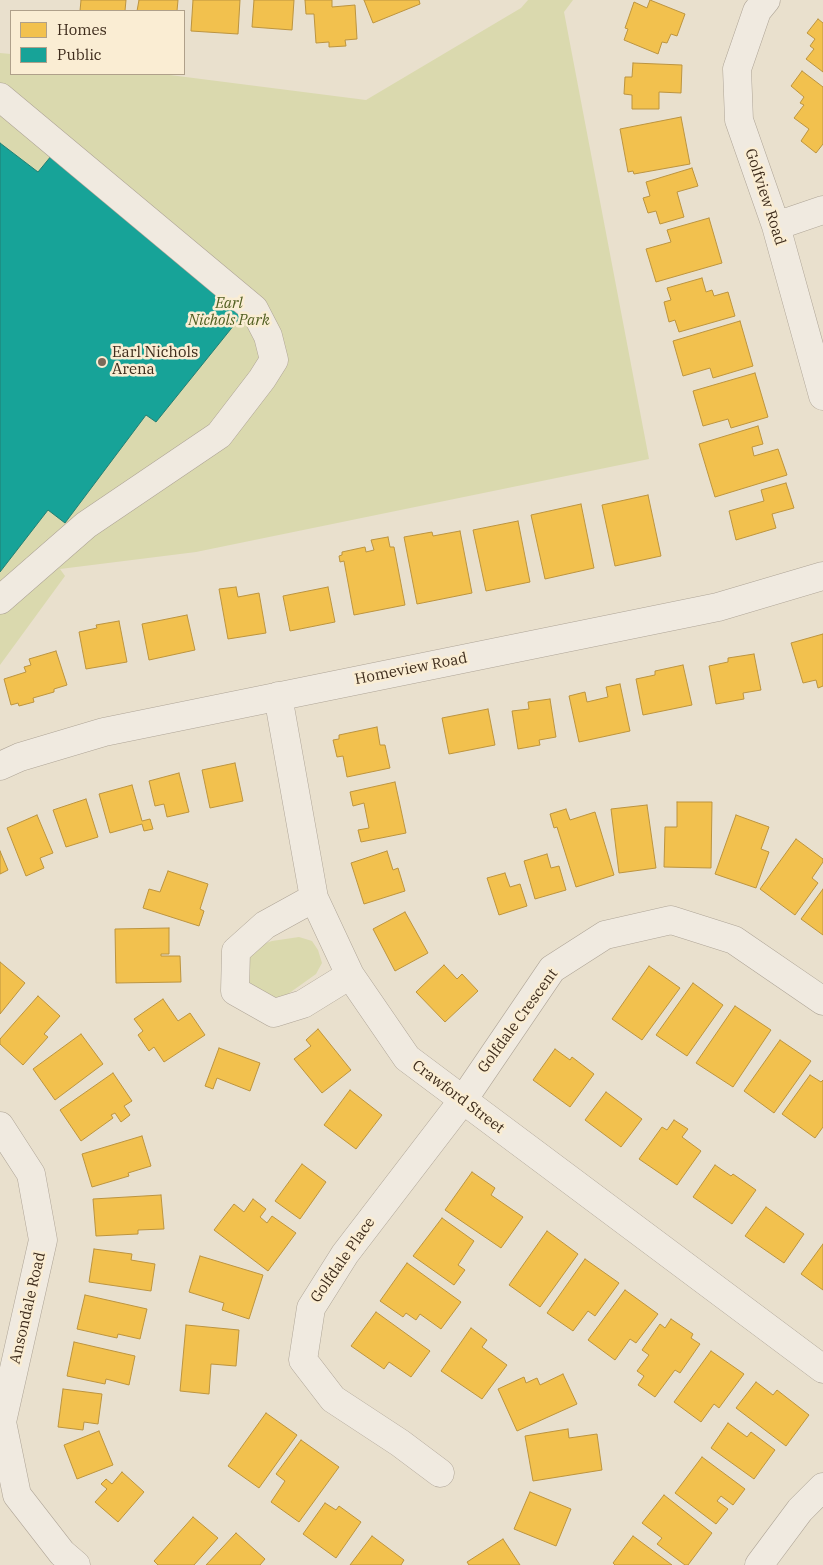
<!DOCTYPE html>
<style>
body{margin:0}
#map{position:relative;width:823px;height:1565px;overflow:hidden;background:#e9e0cd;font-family:"IBM Plex Serif",serif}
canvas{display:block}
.legend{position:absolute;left:10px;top:10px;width:175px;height:65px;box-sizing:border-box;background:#faedd3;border:1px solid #afa08a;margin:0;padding:6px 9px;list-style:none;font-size:15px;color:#3e2c1c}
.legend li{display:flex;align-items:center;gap:10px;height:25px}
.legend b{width:25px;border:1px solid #afa08a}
</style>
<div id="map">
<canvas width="823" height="1565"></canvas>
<ul class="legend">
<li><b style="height:14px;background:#f2c14e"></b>Homes</li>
<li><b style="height:14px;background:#17a398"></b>Public</li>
</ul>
</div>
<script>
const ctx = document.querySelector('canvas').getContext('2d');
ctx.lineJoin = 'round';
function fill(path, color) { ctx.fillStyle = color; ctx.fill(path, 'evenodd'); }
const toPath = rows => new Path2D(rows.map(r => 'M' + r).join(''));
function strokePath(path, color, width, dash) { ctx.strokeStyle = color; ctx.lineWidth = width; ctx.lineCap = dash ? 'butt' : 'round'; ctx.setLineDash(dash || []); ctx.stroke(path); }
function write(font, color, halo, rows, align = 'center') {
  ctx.font = font + ' "IBM Plex Serif",serif'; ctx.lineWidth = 5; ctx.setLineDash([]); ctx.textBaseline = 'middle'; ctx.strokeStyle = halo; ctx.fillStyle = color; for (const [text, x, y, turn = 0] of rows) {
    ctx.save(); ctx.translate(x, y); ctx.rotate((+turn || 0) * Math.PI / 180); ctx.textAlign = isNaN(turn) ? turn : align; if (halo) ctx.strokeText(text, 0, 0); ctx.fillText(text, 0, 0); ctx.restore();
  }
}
fill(toPath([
 [528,0,573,0,564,12,649,459,196,552,60,569,65,576,0,665,0,53,11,54,11,74,162,74,366,100,521,8],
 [299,937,312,941,318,950,322,963,316,974,281,999,268,999,246,983,247,955,257,946,272,941]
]), '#dad9ae');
const homes = toPath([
 [81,0,126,0,125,11,80,11,81,0],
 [139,0,178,0,177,11,137,11,139,0],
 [193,0,240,0,238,34,191,31,193,0],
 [254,0,294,0,292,30,252,27,254,0],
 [305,0,332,0,332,7,355,5,357,39,345,40,346,46,329,47,329,42,316,43,314,14,306,14,305,0],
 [364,0,419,0,420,4,373,23,364,0],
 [650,0,685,14,677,36,671,34,667,43,662,42,658,54,624,40,628,29,625,28,634,2,647,8,650,0],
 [818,19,823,23,823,72,806,59,814,49,810,46,815,39,807,33,818,19],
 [633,63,682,65,681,93,659,92,659,109,632,109,632,95,624,94,625,77,632,77,633,63],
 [802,71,823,87,823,144,816,153,801,141,809,129,794,118,804,105,800,103,804,97,791,86,802,71],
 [681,117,690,164,634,174,633,171,628,172,620,129,681,117],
 [692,168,698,186,677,192,684,217,660,224,656,211,648,213,643,198,650,196,646,182,692,168],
 [709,218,722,263,656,282,646,249,671,242,667,230,709,218],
 [702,278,706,292,712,290,714,296,728,292,735,316,679,332,675,320,669,322,664,302,671,300,667,288,702,278],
 [740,321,753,366,713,378,710,368,683,376,673,341,740,321],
 [755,373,768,417,731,428,728,419,703,426,693,391,755,373],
 [758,426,763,444,752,447,754,456,778,449,787,475,715,497,699,444,758,426],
 [786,483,794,508,772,514,776,528,736,540,729,511,764,501,761,490,786,483],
 [648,495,661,556,615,566,602,505,648,495],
 [581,504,594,568,545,579,531,515,581,504],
 [518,521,530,582,486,591,473,530,518,521],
 [460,531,472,593,417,604,404,537,432,532,433,536,460,531],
 [388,537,390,547,394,547,405,605,354,615,344,561,340,562,339,556,342,555,342,552,365,547,366,552,374,550,371,540,388,537],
 [236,587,238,597,259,593,266,633,228,639,219,589,236,587],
 [328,587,335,622,290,631,283,596,328,587],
 [187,615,195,650,149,660,142,624,187,615],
 [119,621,127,662,86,669,79,632,97,628,96,625,119,621],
 [823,634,823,686,818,688,816,680,803,683,791,643,823,634],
 [56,651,67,685,54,689,54,692,33,698,34,702,19,706,18,703,11,705,4,679,26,672,24,667,31,665,29,659,56,651],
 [754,654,761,690,743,693,744,699,716,704,709,666,728,662,728,658,754,654],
 [683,665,692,705,643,715,636,679,655,675,655,671,683,665],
 [620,684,630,731,579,742,569,696,585,692,587,702,608,697,606,687,620,684],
 [550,699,556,737,539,740,540,745,518,749,512,711,529,709,528,702,550,699],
 [488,709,495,745,449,754,442,718,488,709],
 [377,727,380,745,385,745,390,768,347,777,343,756,337,757,333,740,339,739,339,735,377,727],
 [235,763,243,801,210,808,202,770,235,763],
 [179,773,189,812,167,817,164,804,155,806,149,781,179,773],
 [395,782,406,833,361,842,358,830,369,828,364,803,353,806,350,792,395,782],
 [132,785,142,821,150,819,153,829,144,831,142,824,110,833,99,794,132,785],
 [86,799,98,837,66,847,53,810,86,799],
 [677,802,712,802,711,868,664,867,665,827,677,827,677,802],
 [647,805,656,868,619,873,611,809,647,805],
 [566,809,570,820,595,812,614,875,576,887,557,827,554,828,550,814,566,809],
 [37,815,53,853,40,858,44,868,26,876,7,828,37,815],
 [736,815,769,827,761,849,769,852,756,888,715,874,736,815],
 [796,839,823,859,823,862,812,878,818,883,795,915,760,889,796,839],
 [0,851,8,870,0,874,0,851],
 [387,851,393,870,398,868,405,891,364,904,351,863,387,851],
 [547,854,551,868,559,866,566,890,535,899,524,861,547,854],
 [168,871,208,884,200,909,204,911,199,926,143,908,149,889,160,892,168,871],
 [505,873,510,887,520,884,527,906,499,915,487,878,505,873],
 [823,889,823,935,801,919,823,889],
 [405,912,428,953,395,971,373,929,405,912],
 [169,928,169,954,161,954,161,956,180,956,181,982,116,983,115,929,169,928],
 [0,962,25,983,0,1014,0,962],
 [444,965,457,979,462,974,478,991,445,1022,416,992,444,965],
 [649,966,680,988,642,1040,612,1019,649,966],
 [693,983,723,1005,687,1056,656,1035,693,983],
 [38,996,60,1016,44,1034,48,1037,23,1065,0,1044,0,1039,38,996],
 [163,999,178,1021,190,1013,205,1035,164,1062,154,1047,149,1051,138,1035,143,1031,134,1019,163,999],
 [735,1006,771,1030,733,1087,696,1063,735,1006],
 [318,1029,351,1070,322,1093,294,1059,311,1046,306,1040,318,1029],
 [81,1034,103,1064,55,1100,33,1069,81,1034],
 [780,1040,811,1061,774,1113,744,1091,780,1040],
 [219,1048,260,1063,250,1091,217,1078,213,1089,205,1086,219,1048],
 [555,1049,570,1060,572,1057,594,1074,570,1107,533,1080,555,1049],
 [113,1073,132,1101,124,1106,130,1115,121,1122,115,1113,111,1115,113,1118,81,1141,60,1110,113,1073],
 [810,1075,821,1082,823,1080,823,1127,815,1138,782,1114,810,1075],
 [350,1090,382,1115,356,1149,324,1125,350,1090],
 [606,1092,642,1119,621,1147,585,1120,606,1092],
 [674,1120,688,1129,682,1137,701,1151,677,1185,639,1159,662,1127,667,1130,674,1120],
 [142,1136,151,1166,128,1173,129,1176,92,1187,82,1154,142,1136],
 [302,1164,326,1182,300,1219,275,1201,302,1164],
 [715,1165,731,1176,733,1174,756,1190,732,1224,693,1197,715,1165],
 [472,1172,495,1188,491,1195,523,1217,501,1248,445,1210,472,1172],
 [161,1195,164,1229,138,1230,138,1234,96,1236,93,1199,161,1195],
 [253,1199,266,1209,260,1217,267,1223,272,1216,296,1233,268,1271,214,1230,234,1204,244,1212,253,1199],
 [766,1207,804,1234,784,1263,745,1236,766,1207],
 [442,1218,474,1241,458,1265,465,1270,454,1285,413,1256,442,1218],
 [547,1231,578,1254,540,1307,509,1285,547,1231],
 [823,1244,823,1290,801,1274,823,1244],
 [94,1249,132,1254,131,1260,155,1264,151,1291,89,1282,94,1249],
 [200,1256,263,1275,249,1319,222,1310,224,1303,189,1292,200,1256],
 [585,1259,619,1283,595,1316,588,1311,573,1331,547,1313,585,1259],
 [407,1263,461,1302,441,1329,420,1314,416,1320,406,1313,403,1317,380,1301,407,1263],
 [625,1290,658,1314,636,1343,630,1339,615,1360,588,1340,625,1290],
 [85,1295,147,1309,140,1339,118,1334,117,1338,77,1329,85,1295],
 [376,1312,430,1351,411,1377,389,1362,384,1369,351,1346,376,1312],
 [671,1319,693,1334,691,1338,700,1344,680,1373,675,1370,655,1397,638,1385,644,1376,637,1371,649,1355,642,1350,660,1324,665,1328,671,1319],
 [186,1325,239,1330,236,1366,211,1364,209,1394,180,1391,186,1325],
 [471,1328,487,1340,482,1347,507,1365,482,1399,441,1371,471,1328],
 [74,1342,135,1356,129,1385,106,1379,105,1384,67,1376,74,1342],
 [711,1351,744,1374,719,1408,714,1404,701,1422,674,1402,711,1351],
 [563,1374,577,1404,517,1431,498,1389,524,1377,526,1383,537,1378,540,1385,563,1374],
 [756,1382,773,1395,777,1390,809,1415,786,1446,736,1408,756,1382],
 [63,1389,102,1394,98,1424,84,1422,83,1430,58,1427,63,1389],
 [266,1413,297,1435,259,1488,228,1466,266,1413],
 [728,1423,747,1437,751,1432,775,1450,754,1479,711,1448,728,1423],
 [568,1429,569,1438,597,1434,602,1470,533,1481,525,1436,568,1429],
 [99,1431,113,1465,77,1479,64,1445,99,1431],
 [301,1440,339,1467,299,1522,271,1502,285,1481,276,1474,301,1440],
 [702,1457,745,1489,733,1505,721,1496,717,1501,728,1509,716,1524,675,1493,702,1457],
 [122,1472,144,1492,118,1522,95,1502,107,1489,101,1484,106,1479,112,1484,122,1472],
 [530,1492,571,1509,556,1546,514,1529,530,1492],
 [664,1495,712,1533,688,1565,685,1565,657,1544,662,1538,642,1523,664,1495],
 [325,1503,336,1510,339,1506,361,1522,336,1558,303,1534,325,1503],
 [193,1517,218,1538,194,1565,158,1565,154,1561,193,1517],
 [236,1533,265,1559,260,1565,206,1565,236,1533],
 [372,1536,404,1560,401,1565,350,1565,372,1536],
 [633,1536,672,1565,615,1565,613,1563,633,1536],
 [503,1539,520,1565,469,1565,467,1562,503,1539]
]);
fill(homes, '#f2c14e');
strokePath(homes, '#bc943f', 1);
const public = toPath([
 [0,143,38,172,56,150,247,309,156,422,146,415,65,523,48,510,0,572,0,143]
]);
fill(public, '#17a398');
strokePath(public, '#237f73', 1);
const minor = toPath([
 [766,0,757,11,737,69,739,120,776,226,823,396],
 [0,97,254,309,268,336,274,360,262,379,219,435,86,525,0,600],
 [776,226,823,210],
 [278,696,314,898,350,975,407,1058,823,1369],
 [0,766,20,757,104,732,718,607,823,576],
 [314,898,265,925,236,951,235,991,274,1013,303,1004,350,975],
 [0,1126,31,1174,43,1240,2,1422,17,1495,62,1553,76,1565],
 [440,1473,400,1443,333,1399,303,1360,311,1308,345,1254,463,1100,552,969,605,935,671,920,734,940,823,1001],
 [759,1565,800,1510,823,1487]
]);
strokePath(minor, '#aea496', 29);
strokePath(minor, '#f0eae0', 28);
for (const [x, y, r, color] of [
 [102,362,5,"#7a6b5a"]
]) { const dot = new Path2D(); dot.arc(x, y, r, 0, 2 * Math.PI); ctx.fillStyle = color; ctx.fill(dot); strokePath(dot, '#faedd3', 2); }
write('15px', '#3e2c1c', '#faedd3', [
 ["Golfview Road",765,197,72],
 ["Homeview Road",411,669,-11],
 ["Golfdale Crescent",518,1021,-54],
 ["Crawford Street",458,1097,37],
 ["Golfdale Place",343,1260,-55],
 ["Ansondale Road",28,1308,-77]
]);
write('italic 15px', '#505e20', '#faedd3', [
 ["Earl",229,304],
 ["Nichols Park",229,321]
]);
write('15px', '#3e2c1c', '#faedd3', [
 ["Earl Nichols",112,353],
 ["Arena",112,370]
], 'left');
</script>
